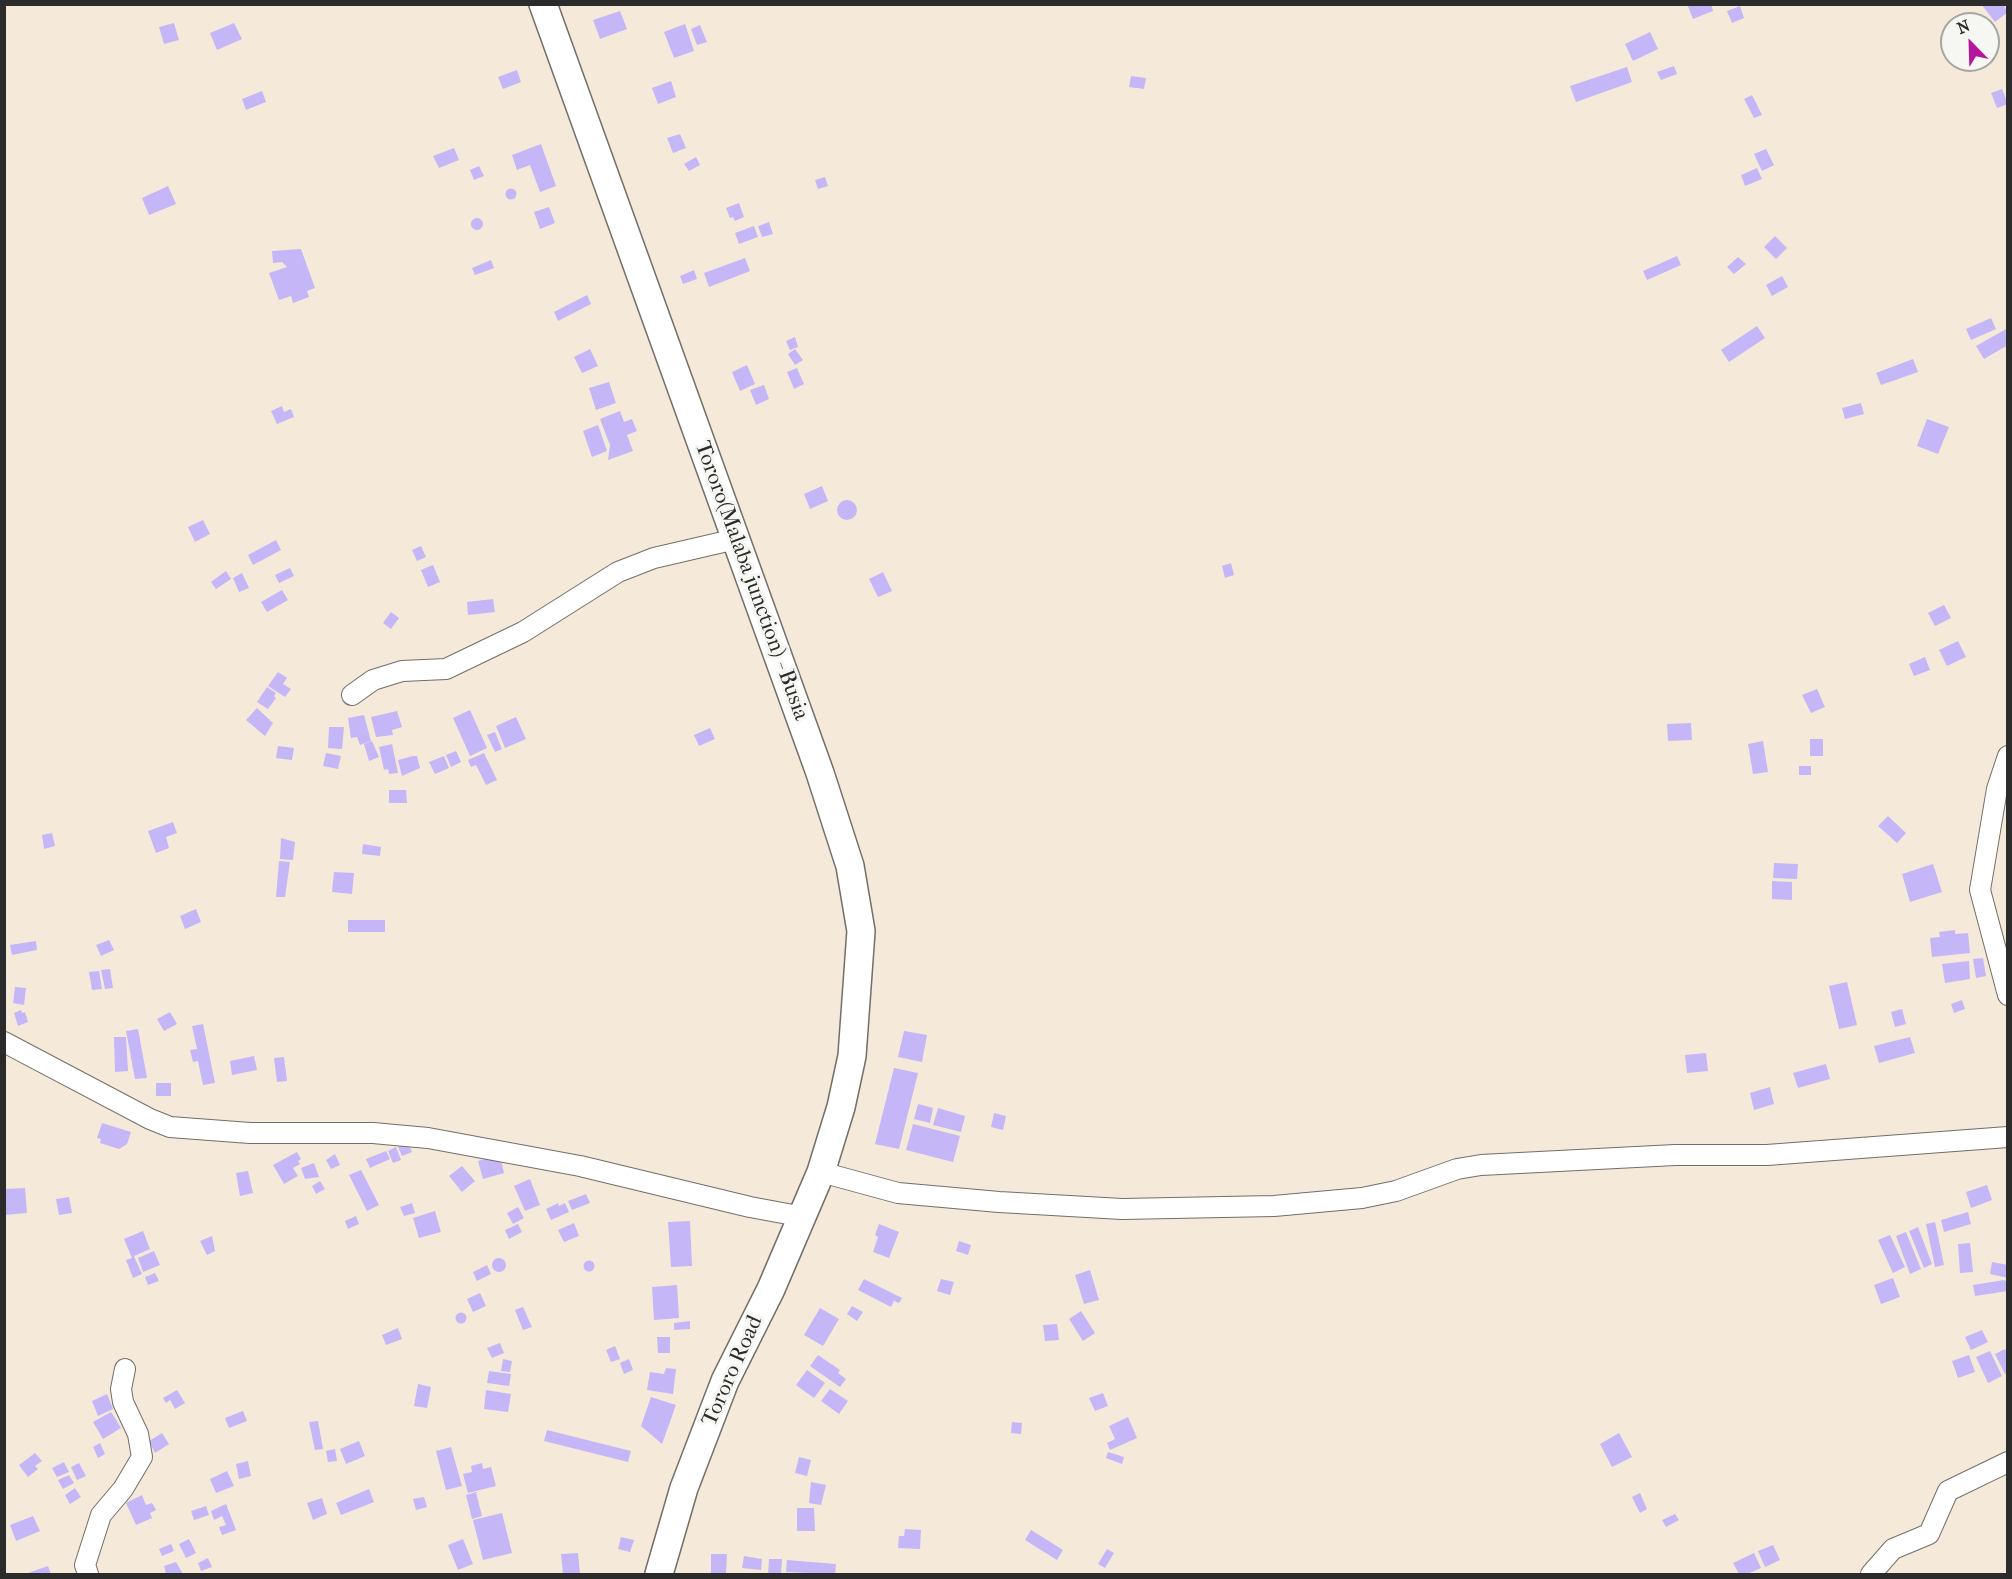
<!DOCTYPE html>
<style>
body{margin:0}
#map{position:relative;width:2012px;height:1579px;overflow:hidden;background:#f5e9da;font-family:"IM FELL French Canon",serif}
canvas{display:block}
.frame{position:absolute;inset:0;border:6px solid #2b2b2b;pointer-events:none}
.north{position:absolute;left:1940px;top:12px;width:60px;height:60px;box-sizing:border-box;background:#f6f6f2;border:2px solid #a5a5a2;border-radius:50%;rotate:337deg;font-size:16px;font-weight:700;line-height:24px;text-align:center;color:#2b2b2b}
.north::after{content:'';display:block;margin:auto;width:21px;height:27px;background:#b5179e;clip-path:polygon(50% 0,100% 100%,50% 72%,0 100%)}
</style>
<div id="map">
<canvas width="2012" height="1579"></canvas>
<div class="frame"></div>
<div class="north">N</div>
</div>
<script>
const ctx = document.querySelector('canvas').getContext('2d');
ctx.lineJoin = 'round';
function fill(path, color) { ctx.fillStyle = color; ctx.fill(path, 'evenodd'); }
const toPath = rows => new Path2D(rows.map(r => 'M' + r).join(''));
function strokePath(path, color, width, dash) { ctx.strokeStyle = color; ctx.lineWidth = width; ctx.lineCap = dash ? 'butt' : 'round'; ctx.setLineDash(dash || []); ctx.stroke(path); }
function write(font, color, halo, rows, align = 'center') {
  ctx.font = font + ' "IM FELL French Canon",serif'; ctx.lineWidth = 6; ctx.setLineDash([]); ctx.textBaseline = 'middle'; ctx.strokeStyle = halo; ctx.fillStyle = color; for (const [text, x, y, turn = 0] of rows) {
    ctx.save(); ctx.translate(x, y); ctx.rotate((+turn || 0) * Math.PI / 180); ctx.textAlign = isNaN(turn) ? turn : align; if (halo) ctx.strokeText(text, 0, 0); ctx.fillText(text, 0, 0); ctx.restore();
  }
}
fill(toPath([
 [1687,4,1711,4,1713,11,1693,19],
 [1981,4,2003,4,2008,12,1995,22],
 [1740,6,1744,18,1732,23,1727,11],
 [620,11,627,29,600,39,593,20],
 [174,23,179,40,164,44,159,27],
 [234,23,242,39,217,50,210,33],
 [685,24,694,51,674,58,664,32],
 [700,25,707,42,697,45,691,29],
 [1650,32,1658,49,1633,61,1625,44],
 [1674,66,1677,74,1661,80,1657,72],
 [1627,67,1632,82,1576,102,1570,86],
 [517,70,521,82,503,89,498,77],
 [1131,76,1146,78,1144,89,1129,87],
 [671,81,676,97,658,104,652,88],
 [2002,89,2008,104,1997,108,1991,93],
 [262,91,266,102,246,110,242,99],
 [1752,95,1762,115,1754,118,1744,99],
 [680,134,686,148,673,153,667,138],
 [541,144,556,186,540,192,530,165,517,170,512,155],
 [454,148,459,160,439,168,433,156],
 [1766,149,1774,165,1762,171,1754,154],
 [696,157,700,165,689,171,684,164],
 [479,166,484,176,474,180,470,170],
 [1757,168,1762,179,1745,186,1741,175],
 [825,177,828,186,818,189,815,180],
 [168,186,176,204,149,215,142,198],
 '505.5 194a5.5 5.5 0 1 1 11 0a5.5 5.5 0 1 1-11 0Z',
 [739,203,744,217,735,221,733,217,730,218,726,208],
 [549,207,555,223,540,229,534,212],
 '471 224a6 6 0 1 1 12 0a6 6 0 1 1-12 0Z',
 [769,222,773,234,762,237,758,226],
 [754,226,758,237,739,244,735,233],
 [1775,236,1787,248,1776,259,1764,247],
 [301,249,315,288,307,291,309,297,293,303,291,296,279,300,269,273,287,267,282,262,273,263,272,251],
 [1677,256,1681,265,1647,280,1643,271],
 [1738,257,1746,264,1734,274,1727,267],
 [745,258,750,271,709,287,704,273],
 [491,260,494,268,475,275,472,268],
 [694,270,697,279,683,284,680,276],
 [1782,276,1788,287,1772,296,1766,285],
 [587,295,591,304,558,321,554,312],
 [1991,318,1996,329,1971,340,1966,329],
 [1757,326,1765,338,1729,362,1721,350],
 [2008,328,2008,345,1984,359,1976,346],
 [795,337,798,347,790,350,786,341],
 [590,349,598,366,582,373,574,357],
 [795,349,803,360,795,365,788,354],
 [1913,359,1918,372,1881,385,1876,373],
 [747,365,755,384,740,391,732,372],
 [797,368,804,384,794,389,787,372],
 [609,382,616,403,596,410,589,388],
 [764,385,769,399,756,405,750,390],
 [1861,403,1864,414,1845,419,1842,408],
 [282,406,284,412,291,409,294,417,277,424,271,411],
 [620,411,624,422,632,419,637,431,627,435,633,451,608,460,610,445,600,419],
 [1927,419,1949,427,1938,454,1917,446],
 [598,425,607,451,592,457,583,431],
 [822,486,828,501,810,509,804,494],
 '837 510a10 10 0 1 1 20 0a10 10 0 1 1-20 0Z',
 [203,520,210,534,195,542,188,527],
 [276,540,281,550,253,565,248,555],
 [421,546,426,557,417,561,412,550],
 [1231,563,1234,575,1225,578,1222,566],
 [433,565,440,582,428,587,421,570],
 [290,568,294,576,279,583,275,575],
 [226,571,231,579,216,589,211,582],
 [883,572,892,591,878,597,869,579],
 [242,573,249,588,239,592,233,578],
 [282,590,288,600,267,612,261,602],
 [493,599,495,612,468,615,467,602],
 [1944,605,1951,618,1935,626,1928,613],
 [391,612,399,618,391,629,383,623],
 [1958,641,1966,657,1947,666,1939,650],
 [1925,657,1930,670,1914,676,1909,664],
 [278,672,287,678,283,684,291,689,285,697,268,686],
 [267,687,276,693,274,696,276,698,268,709,257,702],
 [1817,689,1825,707,1811,713,1802,695],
 [257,708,273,723,265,736,246,720],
 [470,710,487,748,470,756,453,718],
 [397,711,402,727,392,730,393,735,376,737,371,717],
 [364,715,371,741,360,745,357,737,351,738,348,718],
 [516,717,526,739,505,748,496,726],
 [1691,723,1692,740,1668,741,1667,724],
 [329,727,344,727,342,749,328,748],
 [710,728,715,739,699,746,694,735],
 [495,732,502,749,495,752,487,735],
 [1810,739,1823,739,1823,756,1810,756],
 [372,741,379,757,369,761,364,744],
 [1763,741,1768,772,1753,774,1748,744],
 [392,744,398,773,389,774,388,769,384,770,379,747],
 [278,746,294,748,292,760,276,758],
 [456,751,461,762,451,767,446,755],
 [326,753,341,756,338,769,323,766],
 [484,753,497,780,486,785,476,765,471,767,468,760],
 [413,756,417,756,420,768,402,776,398,760],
 [444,756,449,768,435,774,429,762],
 [1799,766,1811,766,1811,775,1799,775],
 [389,790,406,790,407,803,389,803],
 [1888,816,1906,833,1897,843,1878,826],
 [173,822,177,833,166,837,169,848,156,853,148,831],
 [52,833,55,846,44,849,42,835],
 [281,838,295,842,293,860,280,859],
 [363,844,381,847,380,856,362,854],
 [279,861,290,862,285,897,276,897],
 [1774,863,1798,864,1797,879,1773,878],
 [1933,864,1942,892,1910,902,1902,874],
 [334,872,354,873,352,894,332,892],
 [1772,881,1792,882,1792,900,1772,899],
 [196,909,201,922,185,929,180,916],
 [348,920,385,920,385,932,348,932],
 [1955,930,1955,934,1968,933,1970,953,1932,957,1930,938,1940,937,1939,932],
 [109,940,114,950,101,956,96,945],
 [36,941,37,950,12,955,10,945],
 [1983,958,1986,976,1976,978,1973,959],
 [1969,961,1970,979,1945,983,1942,964],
 [110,969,113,988,105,989,101,970],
 [99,971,102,989,92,990,89,972],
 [1847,982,1857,1025,1839,1029,1829,986],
 [15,987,26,988,24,1005,13,1003],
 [1962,1000,1965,1009,1954,1013,1951,1004],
 [1902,1009,1906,1024,1895,1027,1891,1012],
 [21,1010,22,1013,25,1012,28,1022,18,1026,14,1013],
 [170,1012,177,1024,164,1031,157,1019],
 [203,1024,215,1083,203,1085,198,1061,193,1062,190,1050,197,1049,192,1026],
 [138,1029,147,1078,135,1079,126,1031],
 [904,1031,927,1035,922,1062,898,1057],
 [114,1037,126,1037,128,1071,115,1072],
 [1910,1037,1915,1053,1879,1063,1874,1046],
 [1706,1053,1708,1071,1687,1073,1685,1055],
 [254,1056,257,1070,232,1075,230,1061],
 [284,1057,287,1081,277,1082,274,1058],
 [1826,1064,1830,1079,1798,1088,1793,1073],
 [894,1068,918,1073,899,1149,875,1144],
 [156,1083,171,1083,171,1096,156,1096],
 [1770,1087,1774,1104,1754,1110,1750,1093],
 [918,1104,933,1108,930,1123,914,1119],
 [938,1108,965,1116,961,1132,933,1125],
 [994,1113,1006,1116,1003,1130,991,1127],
 [102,1123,131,1132,127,1144,119,1149,100,1143,101,1139,97,1138],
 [913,1124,960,1136,953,1162,906,1150],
 [408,1143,412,1152,402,1156,398,1147],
 [396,1147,401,1160,393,1163,388,1151],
 [386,1151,390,1159,370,1168,366,1159],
 [297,1152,301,1159,298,1161,300,1164,293,1168,298,1176,284,1184,273,1165],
 [335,1154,340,1165,331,1169,326,1160],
 [500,1155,504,1173,483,1179,478,1161],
 [314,1163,319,1177,305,1179,301,1168],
 [462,1166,475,1181,462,1192,449,1176],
 [361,1170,379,1205,367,1211,349,1175],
 [248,1171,253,1193,240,1196,236,1173],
 [530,1179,540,1205,525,1211,514,1186],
 [320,1181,325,1189,316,1194,312,1186],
 [1987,1185,1992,1200,1971,1208,1966,1192],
 [25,1188,27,1213,4,1215,4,1189],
 [586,1194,590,1203,572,1210,568,1201],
 [69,1197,72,1213,59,1215,56,1199],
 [412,1203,415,1213,404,1216,400,1207],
 [558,1203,559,1206,565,1203,569,1212,551,1220,546,1209],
 [518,1207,524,1218,513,1224,507,1213],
 [435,1211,441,1232,419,1238,413,1218],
 [1968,1212,1971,1224,1944,1232,1941,1220],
 [356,1216,359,1224,348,1229,345,1221],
 [690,1221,692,1266,671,1267,668,1222],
 [1935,1222,1944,1265,1935,1267,1926,1224],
 [574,1223,579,1236,564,1242,558,1230],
 [518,1224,522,1232,509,1239,505,1230],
 [879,1224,899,1232,889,1258,873,1252,878,1237,875,1235],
 [1918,1227,1932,1264,1924,1268,1909,1231],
 [143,1231,150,1249,134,1256,142,1274,133,1278,126,1260,132,1258,124,1239],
 [1906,1232,1921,1269,1910,1274,1896,1236],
 [1890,1235,1905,1267,1893,1273,1878,1240],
 [212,1236,215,1251,207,1255,200,1241],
 [959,1241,971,1245,968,1255,956,1251],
 [1970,1243,1973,1272,1960,1273,1958,1244],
 [154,1251,160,1265,143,1272,138,1258],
 '492 1265a7 7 0 1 1 14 0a7 7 0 1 1-14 0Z',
 '583.5 1266a5.5 5.5 0 1 1 11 0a5.5 5.5 0 1 1-11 0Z',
 [1992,1262,2008,1265,2008,1278,1990,1274],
 [487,1265,491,1274,477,1281,473,1272],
 [1090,1270,1099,1300,1084,1304,1075,1275],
 [155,1273,159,1281,148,1285,145,1277],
 [1893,1278,1900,1297,1881,1304,1874,1285],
 [864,1279,902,1298,899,1303,894,1301,891,1307,858,1290],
 [941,1279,954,1282,950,1295,937,1291],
 [2004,1280,2008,1282,2008,1291,1975,1296,1973,1285],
 [677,1285,679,1318,654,1320,652,1287],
 [480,1293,486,1306,473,1312,467,1299],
 [852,1306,863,1312,857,1321,847,1314],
 [523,1307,532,1327,523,1330,515,1310],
 [820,1308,839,1319,823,1346,804,1335],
 [1081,1311,1095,1333,1083,1341,1069,1319],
 '455.5 1318a5.5 5.5 0 1 1 11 0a5.5 5.5 0 1 1-11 0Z',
 [690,1321,690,1329,674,1330,674,1323],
 [1057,1324,1059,1340,1045,1341,1043,1325],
 [398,1328,402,1339,386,1345,382,1335],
 [1982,1330,1988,1342,1971,1350,1965,1337],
 [657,1337,670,1337,670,1353,658,1353],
 [500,1343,504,1353,492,1358,487,1348],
 [615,1346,620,1359,611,1362,606,1350],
 [2005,1349,2008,1354,2008,1373,2005,1374,1995,1354],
 [1990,1351,2002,1376,1988,1383,1976,1357],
 [818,1355,840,1370,838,1373,846,1379,840,1387,810,1366],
 [1969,1355,1975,1372,1958,1378,1952,1361],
 [503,1359,512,1361,510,1372,501,1371],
 [629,1359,633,1370,624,1374,620,1363],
 [666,1368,676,1369,673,1394,647,1390,650,1372,664,1374],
 [807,1370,825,1383,814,1398,796,1385],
 [489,1371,511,1374,509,1386,487,1383],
 [418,1384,431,1387,427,1408,414,1406],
 [830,1389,848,1401,839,1414,821,1401],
 [177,1390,185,1403,175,1409,170,1400,166,1403,163,1398],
 [486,1390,511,1394,508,1412,484,1409],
 [1103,1393,1108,1406,1095,1411,1089,1398],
 [107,1394,113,1409,98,1416,92,1401],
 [651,1397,676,1405,662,1444,641,1426],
 [243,1411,247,1421,229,1428,225,1418],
 [111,1412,121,1428,103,1439,93,1422],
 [1128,1417,1137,1438,1110,1450,1107,1443,1115,1439,1109,1426],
 [318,1421,323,1449,315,1450,309,1422],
 [1012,1422,1022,1423,1021,1434,1011,1433],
 [547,1430,631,1451,628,1462,544,1441],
 [162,1433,169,1444,155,1453,149,1441],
 [1619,1433,1632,1457,1612,1467,1600,1444],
 [359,1441,365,1456,346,1464,340,1449],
 [100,1443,105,1454,98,1458,93,1447],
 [451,1447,462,1486,446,1490,436,1451],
 [335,1449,337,1461,328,1462,326,1451],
 [1108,1452,1124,1457,1122,1464,1106,1458],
 [35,1453,42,1461,35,1466,38,1469,28,1477,19,1465],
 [799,1457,811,1460,807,1476,795,1473],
 [248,1461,251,1476,239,1479,236,1464],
 [64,1462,69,1472,57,1477,52,1468],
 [79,1463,86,1476,77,1480,71,1467],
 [482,1463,483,1469,491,1467,496,1486,468,1493,463,1474,472,1472,471,1466],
 [227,1471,234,1486,216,1493,210,1479],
 [69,1475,74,1483,63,1489,58,1480],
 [811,1482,826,1485,821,1505,809,1503],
 [75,1488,81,1497,70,1504,65,1495],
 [369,1489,374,1502,341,1515,336,1503],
 [476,1492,482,1516,472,1519,466,1495],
 [1640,1493,1647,1509,1640,1513,1632,1497],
 [142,1495,146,1505,152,1503,156,1510,150,1513,152,1518,136,1525,126,1503],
 [424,1497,427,1507,416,1510,413,1499],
 [322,1498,327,1514,313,1520,307,1503],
 [226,1504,236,1530,222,1535,219,1527,226,1525,222,1516,214,1520,211,1511],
 [206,1506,209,1515,194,1520,191,1511],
 [797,1508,814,1508,815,1531,797,1531],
 [502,1513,512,1553,483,1560,473,1520],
 [1675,1514,1679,1520,1666,1527,1662,1520],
 [33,1516,40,1531,16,1541,10,1525],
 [905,1529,921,1530,920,1549,898,1548,899,1536,904,1536],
 [1031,1530,1063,1550,1057,1560,1025,1540],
 [621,1537,634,1540,630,1552,618,1549],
 [189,1539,196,1553,186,1558,179,1544],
 [463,1539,473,1564,458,1570,448,1545],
 [171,1544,174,1551,162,1556,159,1549],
 [1773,1545,1780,1560,1765,1567,1758,1551],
 [1107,1549,1114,1553,1105,1568,1098,1564],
 [578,1553,580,1574,563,1574,561,1554],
 [1754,1553,1761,1568,1747,1574,1739,1574,1733,1563],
 [711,1554,727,1554,726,1574,711,1574],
 [744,1556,762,1559,761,1570,742,1568],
 [208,1558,212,1567,201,1571,198,1563],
 [769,1559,782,1559,781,1574,768,1574],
 [787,1560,836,1564,835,1574,786,1572],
 [176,1562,183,1574,166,1574,164,1566],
 [48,1566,51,1574,25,1574]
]), '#c5b7f7');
const minor = toPath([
 [352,695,373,680,402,671,446,669,523,632,618,572,654,558,736,539],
 [2008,756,1997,789,1980,890,2008,995],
 [4,1042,150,1119,170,1127,250,1133,373,1133,428,1138,580,1166,750,1207,804,1217],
 [821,1172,898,1193,999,1202,1122,1209,1274,1206,1362,1198,1396,1191,1457,1169,1481,1165,1675,1155,1767,1155,2008,1137],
 [88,1574,85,1565,101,1515,123,1489,142,1457,138,1434,123,1402,121,1389,125,1369],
 [1871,1574,1893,1549,1929,1534,1948,1491,2008,1462]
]);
const secondary = toPath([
 [543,4,820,773,850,866,861,931,852,1056,841,1107,821,1172,771,1289,725,1381,684,1488,659,1574]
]);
strokePath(minor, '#726e68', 22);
strokePath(secondary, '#726e68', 30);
strokePath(minor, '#fff', 20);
strokePath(secondary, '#fff', 27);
write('22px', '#2b2b2b', '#f6f6f2', [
 ["Tororo(Malaba junction) - Busia",751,581,70],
 ["Tororo Road",733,1371,-66]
]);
</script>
